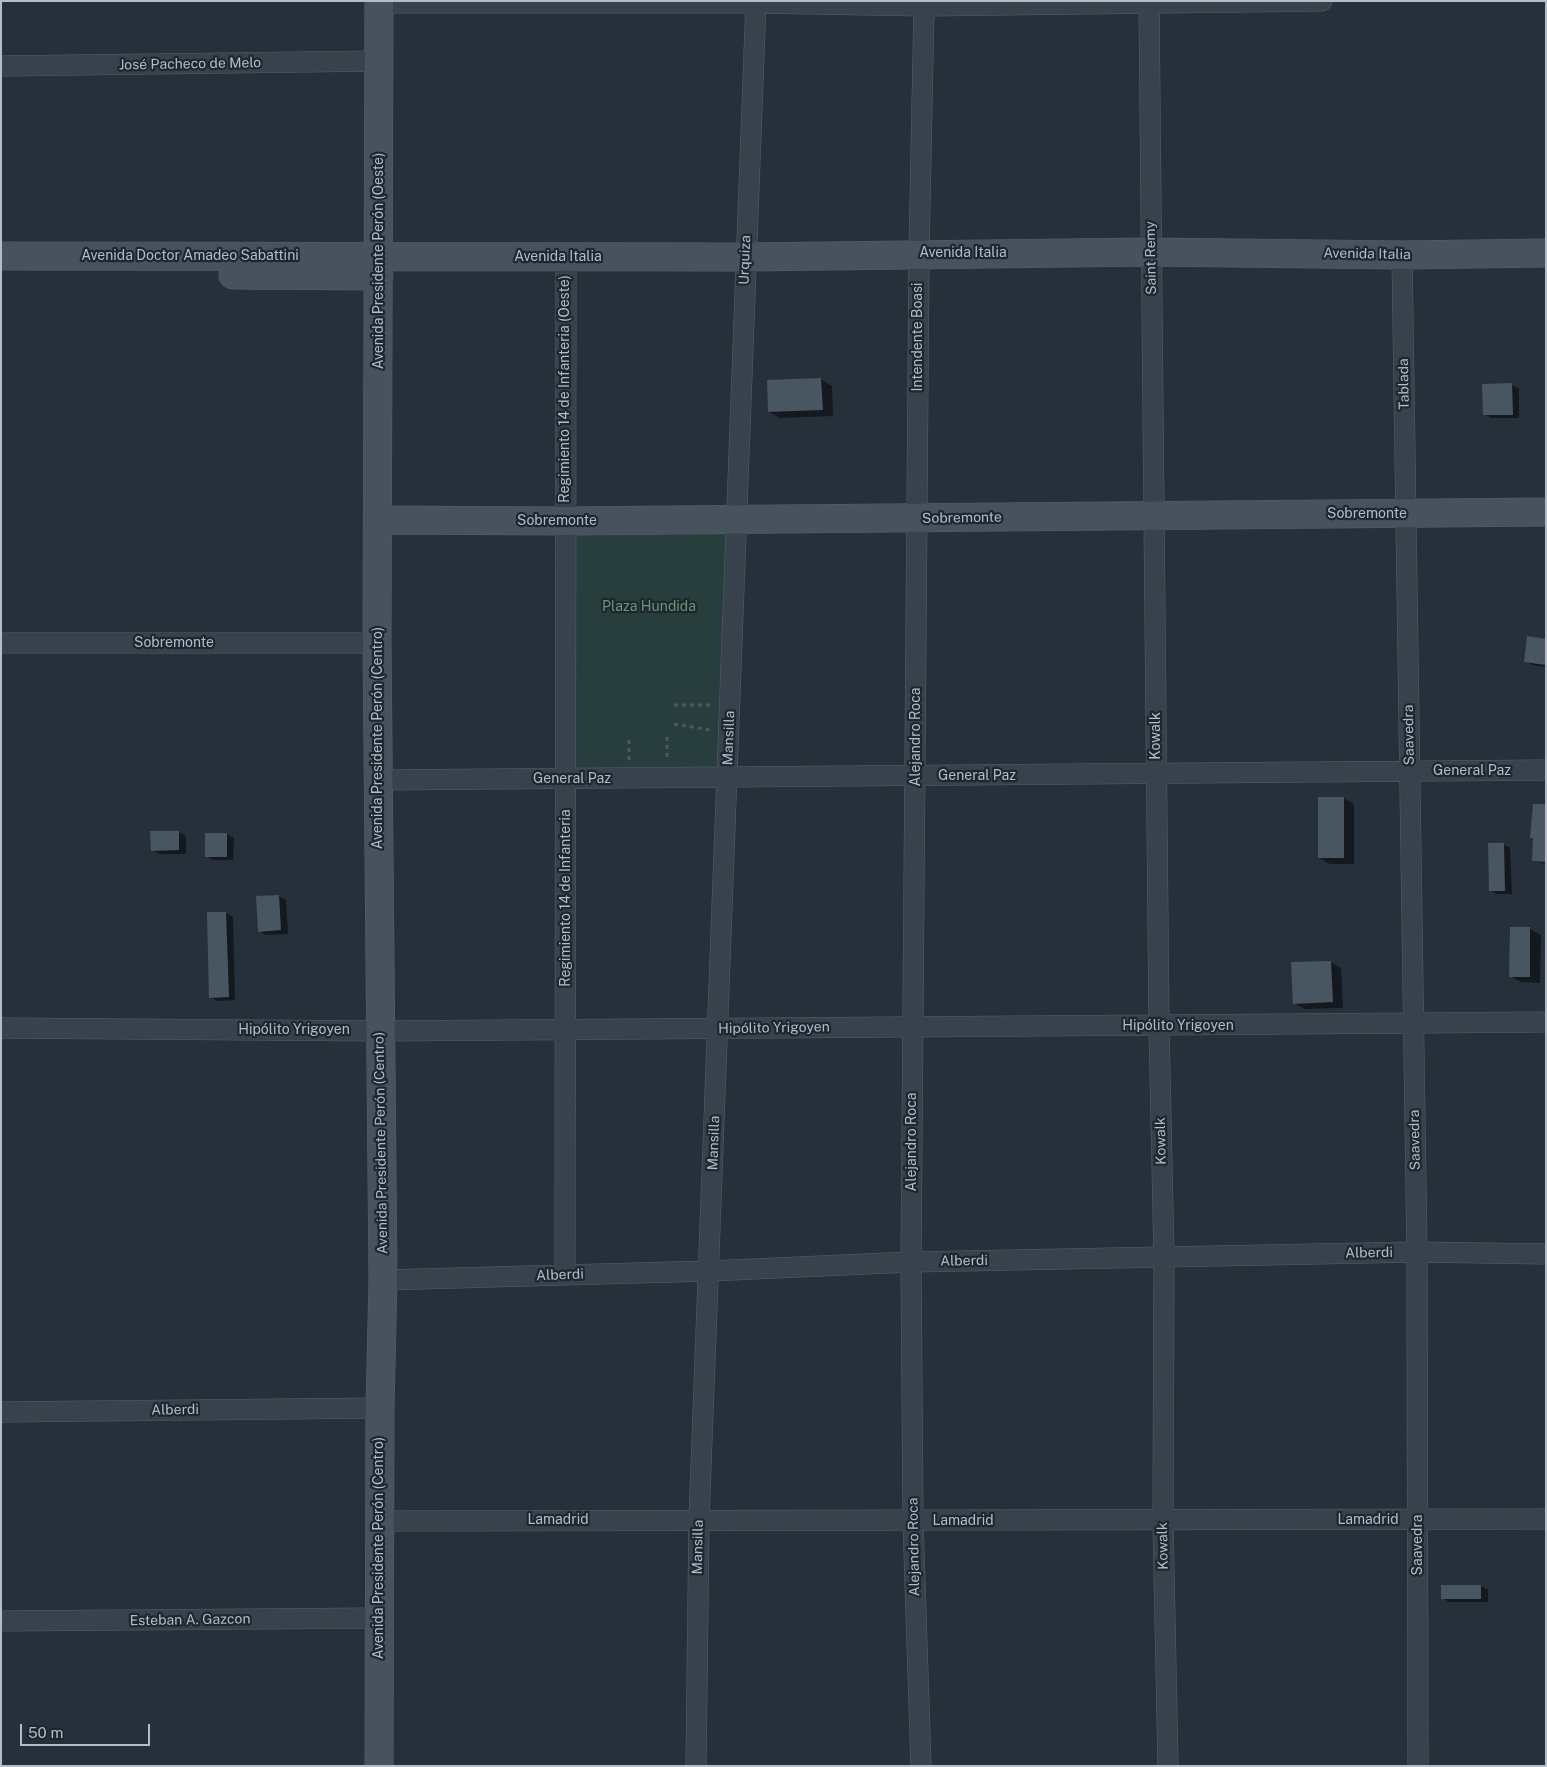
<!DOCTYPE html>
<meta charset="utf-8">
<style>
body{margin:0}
#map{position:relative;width:1547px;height:1767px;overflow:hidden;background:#25303b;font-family:"Public Sans",sans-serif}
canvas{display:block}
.frame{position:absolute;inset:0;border:2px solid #b4bdc7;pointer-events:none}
.scale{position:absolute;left:20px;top:1724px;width:130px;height:22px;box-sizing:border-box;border:2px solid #b4bdc7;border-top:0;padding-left:6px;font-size:15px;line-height:18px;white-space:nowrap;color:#b4bdc7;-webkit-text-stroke:4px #1e2731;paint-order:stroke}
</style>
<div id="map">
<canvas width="1547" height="1767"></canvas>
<div class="frame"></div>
<div class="scale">50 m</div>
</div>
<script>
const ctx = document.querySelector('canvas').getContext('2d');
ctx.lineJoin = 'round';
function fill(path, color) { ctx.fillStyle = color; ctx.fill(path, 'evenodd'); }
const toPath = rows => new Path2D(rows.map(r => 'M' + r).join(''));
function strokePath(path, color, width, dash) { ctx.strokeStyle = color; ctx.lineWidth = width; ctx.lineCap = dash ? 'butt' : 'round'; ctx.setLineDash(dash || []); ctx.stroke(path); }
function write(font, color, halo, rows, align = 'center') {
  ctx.font = font + ' "Public Sans",sans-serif'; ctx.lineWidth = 4.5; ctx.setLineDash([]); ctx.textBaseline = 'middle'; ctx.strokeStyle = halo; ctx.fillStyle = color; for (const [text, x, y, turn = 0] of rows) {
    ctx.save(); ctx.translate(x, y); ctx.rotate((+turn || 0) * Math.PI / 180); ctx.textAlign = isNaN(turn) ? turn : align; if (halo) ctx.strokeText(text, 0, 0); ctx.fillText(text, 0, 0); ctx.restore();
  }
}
fill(toPath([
 [573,530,726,532,720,768,576,771]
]), '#283e3d');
fill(toPath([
 [821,379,832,386,833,416,780,418,769,412,768,381],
 [1512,385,1519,389,1519,418,1491,418,1484,414],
 [1546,640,1546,667,1532,665,1525,661],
 [1343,798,1354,804,1354,864,1330,864,1319,858],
 [1532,817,1546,818,1546,864,1534,861,1534,839,1531,837],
 [179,832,186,836,186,854,159,854,152,850],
 [227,834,234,838,233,860,213,860,206,856],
 [1503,844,1510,848,1512,894,1497,894,1490,890],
 [279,896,286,900,288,934,266,935,259,931],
 [226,913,233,917,235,1000,217,1001,210,997,208,914],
 [1511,928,1530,929,1541,935,1540,983,1521,982,1510,976],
 [1331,962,1341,968,1343,1008,1305,1009,1294,1003],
 [1481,1586,1488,1590,1488,1602,1449,1602,1442,1598]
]), '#0007');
fill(toPath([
 [821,378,823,410,768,412,767,380],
 [1512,383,1513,415,1483,415,1482,384],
 [1527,636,1546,639,1546,665,1524,662],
 [1318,797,1344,797,1344,858,1318,858],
 [1533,804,1546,804,1546,862,1532,861,1533,838,1530,838],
 [150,831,179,831,179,850,151,851],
 [205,833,227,833,227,857,205,857],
 [1488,843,1504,843,1505,891,1489,891],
 [279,895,281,930,258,932,256,896],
 [207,912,226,912,229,997,209,998],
 [1510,927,1530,927,1530,977,1509,977],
 [1331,961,1333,1002,1293,1004,1291,962],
 [1441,1585,1481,1585,1481,1599,1441,1599]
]), '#485662');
const minor = toPath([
 [1149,1,1159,1026,1164,1257,1163,1521,1168,1766],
 [379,3,756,3,924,6,1322,1],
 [1,66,378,61],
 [1402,255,1417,1252,1418,1766],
 [1,643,377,643],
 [378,780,1546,770],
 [1,1028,380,1031,1546,1022],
 [565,1275,566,257],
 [383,1280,709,1271,911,1262,1417,1252,1546,1254],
 [1,1412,380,1408],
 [381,1521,1546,1519],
 [1,1621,379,1618],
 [696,1766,699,1519,756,1],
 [921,1766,913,1521,911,1262,919,253,924,6]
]);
const secondary = toPath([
 [1,256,745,257,1150,252,1402,255,1546,253],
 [233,275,379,276],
 [378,520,564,521,1546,512],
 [379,1766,380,1408,383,1280,377,643,379,1]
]);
strokePath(minor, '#56606a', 21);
strokePath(secondary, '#56606a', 29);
strokePath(toPath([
 [674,705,712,705],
 [674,724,710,730],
 [667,737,667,759],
 [629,760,629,738]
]), '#475b5b', 3, [4, 4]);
strokePath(minor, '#38424c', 20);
strokePath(secondary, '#47525e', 28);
write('14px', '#b4bdc7', '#1e2731', [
 ["José Pacheco de Melo",190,64,-1],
 ["Avenida Italia",963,253],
 ["Avenida Italia",1367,254,1],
 ["Avenida Doctor Amadeo Sabattini",190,256],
 ["Avenida Italia",558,257],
 ["Saint Remy",1151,258,-91],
 ["Urquiza",745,260,-88],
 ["Avenida Presidente Perón (Oeste)",379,261,-90],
 ["Intendente Boasi",918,337,-90],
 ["Tablada",1404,384,-91],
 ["Regimiento 14 de Infanteria (Oeste)",565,389,-90],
 ["Sobremonte",1367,514],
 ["Sobremonte",962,518,-1],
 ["Sobremonte",557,521],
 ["Sobremonte",174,643],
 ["Saavedra",1409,735,-91],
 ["Kowalk",1156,736,-90],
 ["Alejandro Roca",916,737,-90],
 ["Avenida Presidente Perón (Centro)",378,738,-90],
 ["Mansilla",729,738,-88],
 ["General Paz",1472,771],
 ["General Paz",977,776],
 ["General Paz",572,779],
 ["Regimiento 14 de Infanteria",566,898,-90],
 ["Hipólito Yrigoyen",1178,1026],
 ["Hipólito Yrigoyen",774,1028,-1],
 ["Hipólito Yrigoyen",294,1030],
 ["Saavedra",1415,1140,-91],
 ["Kowalk",1161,1141,-91],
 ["Alejandro Roca",912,1142,-90],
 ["Avenida Presidente Perón (Centro)",381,1143,-91],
 ["Mansilla",714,1143,-88],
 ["Alberdi",1369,1253,-1],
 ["Alberdi",964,1261,-1],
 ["Alberdi",560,1275,-2],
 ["Alberdi",175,1410,-1],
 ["Lamadrid",558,1520],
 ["Lamadrid",1368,1520],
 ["Lamadrid",963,1521],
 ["Saavedra",1418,1545,-90],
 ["Kowalk",1163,1546,-91],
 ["Mansilla",698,1547,-89],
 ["Alejandro Roca",914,1547,-91],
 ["Avenida Presidente Perón (Centro)",379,1548,-90],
 ["Esteban A. Gazcon",190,1620,-1]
]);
write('14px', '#6d9772', '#1e2731', [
 ["Plaza Hundida",649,607]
]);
</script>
